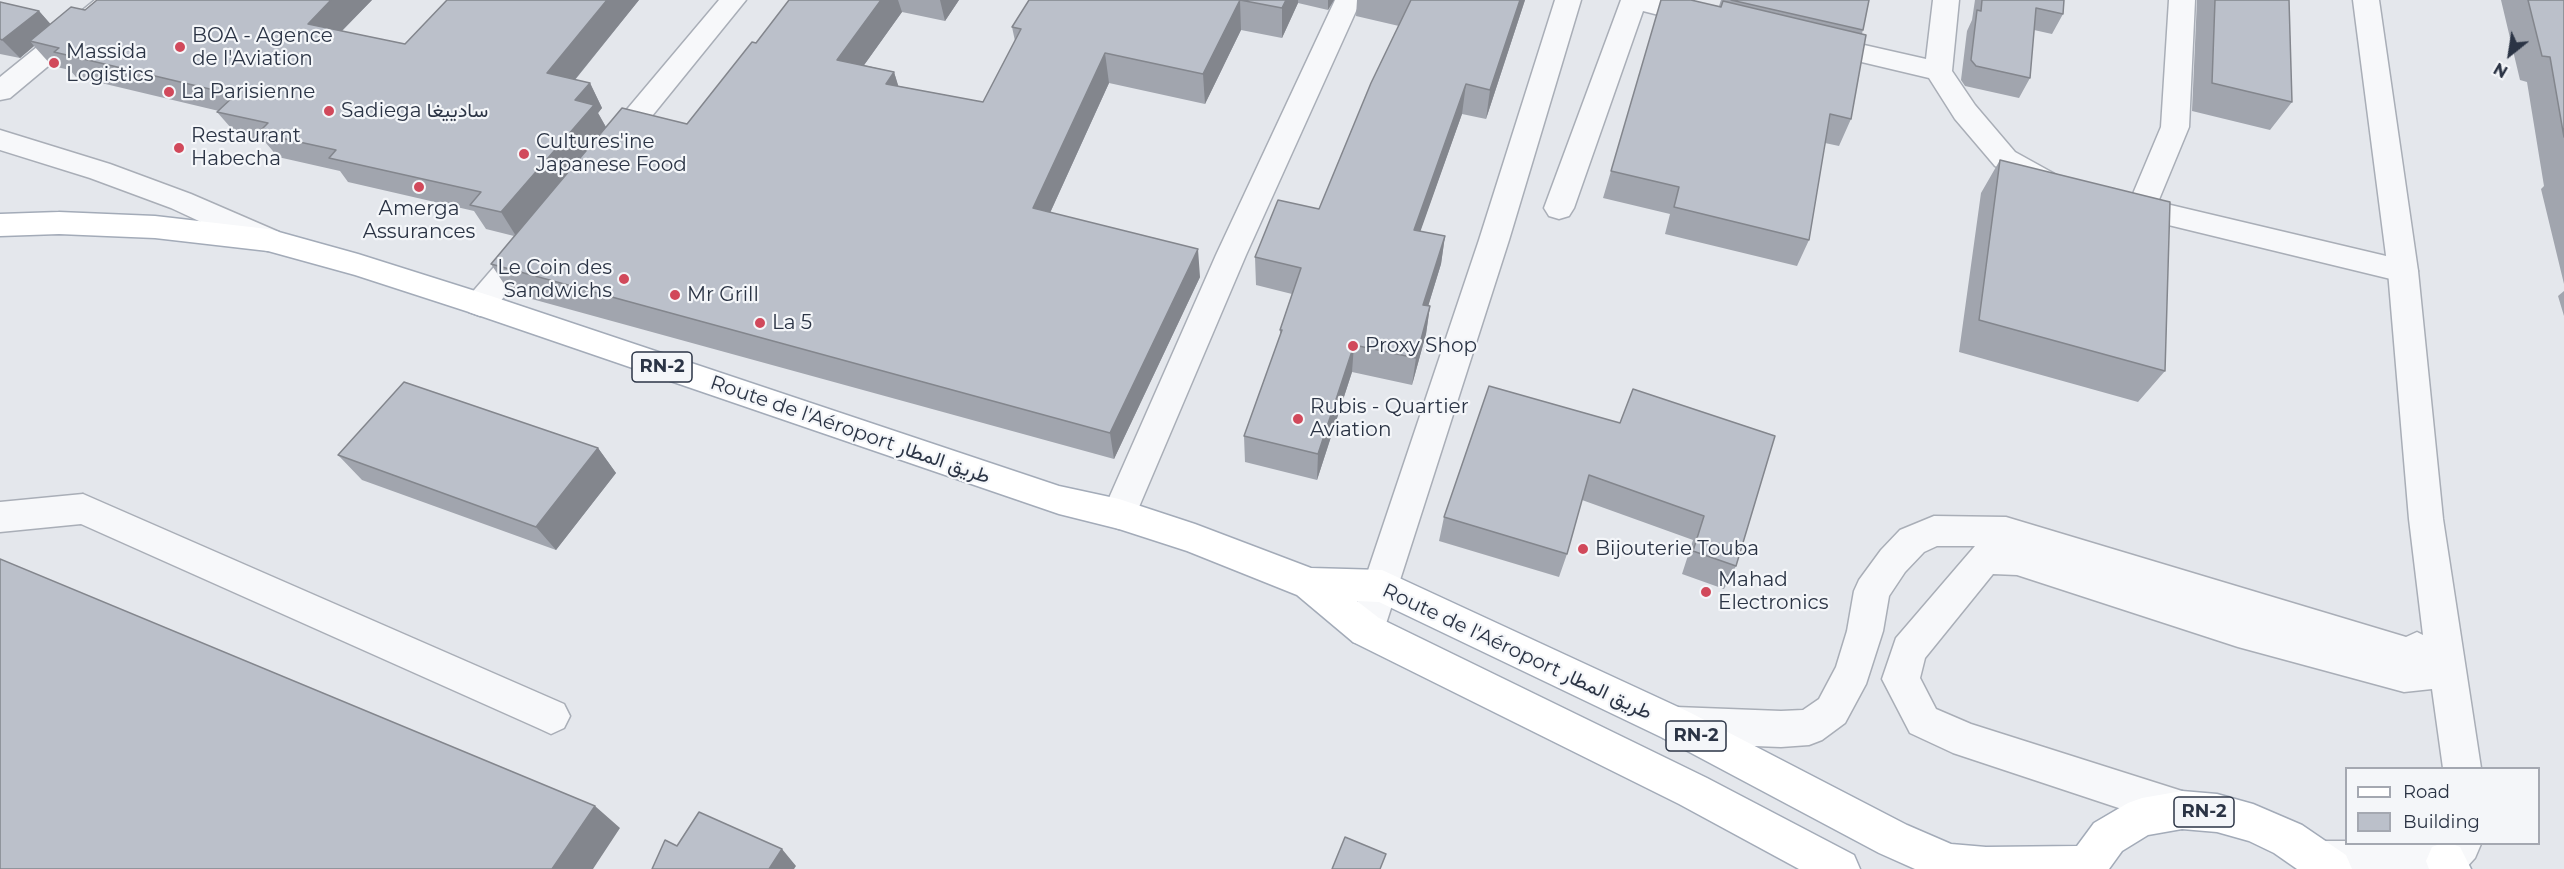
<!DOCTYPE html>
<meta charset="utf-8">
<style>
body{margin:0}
#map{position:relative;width:2564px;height:869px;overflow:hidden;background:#e4e7ec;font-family:Montserrat,sans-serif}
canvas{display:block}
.legend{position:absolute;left:2345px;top:767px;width:195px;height:78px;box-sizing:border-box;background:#f4f6f9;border:2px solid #a4a8b1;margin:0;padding:8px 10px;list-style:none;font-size:18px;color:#2b3445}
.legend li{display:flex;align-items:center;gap:12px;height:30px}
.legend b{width:30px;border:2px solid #a4a8b1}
.north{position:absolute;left:2480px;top:24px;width:60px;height:60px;-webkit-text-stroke:4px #f4f6f9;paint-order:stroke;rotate:210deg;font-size:16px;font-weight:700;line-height:24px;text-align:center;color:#2b3445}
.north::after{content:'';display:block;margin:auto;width:21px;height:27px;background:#2b3445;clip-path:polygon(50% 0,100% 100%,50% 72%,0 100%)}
</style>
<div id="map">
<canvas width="2564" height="869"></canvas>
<ul class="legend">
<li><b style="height:8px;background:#fff"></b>Road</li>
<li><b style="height:16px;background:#bbc0ca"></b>Building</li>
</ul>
<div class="north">N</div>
</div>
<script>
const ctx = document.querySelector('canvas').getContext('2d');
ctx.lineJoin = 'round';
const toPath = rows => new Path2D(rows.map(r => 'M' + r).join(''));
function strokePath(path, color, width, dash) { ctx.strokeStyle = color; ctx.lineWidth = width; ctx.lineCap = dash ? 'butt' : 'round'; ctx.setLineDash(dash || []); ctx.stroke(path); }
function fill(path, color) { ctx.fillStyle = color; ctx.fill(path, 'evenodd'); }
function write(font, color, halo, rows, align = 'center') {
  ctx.font = font + ' Montserrat,Vazirmatn,sans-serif'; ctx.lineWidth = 4.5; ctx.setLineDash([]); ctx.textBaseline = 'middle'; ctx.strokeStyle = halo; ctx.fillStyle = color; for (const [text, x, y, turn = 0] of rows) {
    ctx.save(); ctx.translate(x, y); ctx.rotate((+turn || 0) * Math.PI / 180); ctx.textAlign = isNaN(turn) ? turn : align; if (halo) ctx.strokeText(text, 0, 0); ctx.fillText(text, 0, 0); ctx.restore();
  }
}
const minor = toPath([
 [95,0,124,0,120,6,10,98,0,100,0,77,95,0],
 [719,0,746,0,622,153,612,156,602,153,598,146,602,139,719,0],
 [1335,0,1361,0,1246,255,1136,514,1131,524,1119,529,1107,524,1102,514,1216,255,1335,0],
 [1555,0,1581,0,1509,240,1384,630,1379,642,1366,646,1353,642,1348,630,1479,240,1555,0],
 [1621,0,1666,0,1711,12,1715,18,1711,24,1702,26,1643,11,1574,208,1569,216,1559,219,1549,216,1544,208,1621,0],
 [1933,0,1959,0,1952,71,1975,105,2015,152,2062,178,2066,185,2062,192,2052,195,2042,192,1995,166,1955,119,1929,78,1811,50,1807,44,1811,38,1820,35,1926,59,1933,0],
 [2169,0,2195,0,2189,127,2158,202,2403,260,2414,263,2418,271,2414,279,2403,282,2115,212,2110,205,2115,198,2125,194,2132,196,2161,127,2169,0],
 [0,130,110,164,191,194,279,232,283,240,279,248,268,251,257,248,171,208,90,178,0,150,0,130],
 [530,235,541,238,545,246,541,254,491,312,480,316,469,312,465,304,469,296,519,238,530,235],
 [83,494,564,704,570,716,564,728,551,734,538,728,81,524,0,532,0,502,83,494]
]);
const tertiary = toPath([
 [2353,0,2379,0,2418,271,2443,519,2481,768,2443,768,2432,689,2404,692,2238,647,2017,575,1993,574,1925,658,1920,678,1936,709,1971,724,2182,791,2196,797,2202,810,2196,823,2182,829,1953,753,1910,733,1882,679,1896,638,1975,546,1937,546,1924,552,1905,572,1889,596,1883,631,1866,684,1845,723,1822,740,1809,745,1781,747,1676,743,1663,738,1657,725,1663,712,1676,707,1781,711,1803,710,1819,699,1836,667,1847,631,1854,591,1859,580,1881,550,1900,530,1934,516,2006,517,2406,637,2417,632,2423,635,2409,519,2388,271,2353,0],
 [2323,841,2346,841,2346,844,2481,844,2475,858,2465,869,2306,869,2303,861,2309,847,2323,841]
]);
const primary = toPath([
 [59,212,155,216,268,229,358,254,491,296,1059,486,1119,499,1195,524,1311,568,1382,570,1689,712,1907,825,1951,844,1986,847,2077,846,2094,823,2128,803,2142,798,2182,791,2217,794,2253,804,2302,825,2346,855,2352,869,2297,869,2274,853,2249,841,2217,832,2182,829,2148,835,2122,851,2109,869,1915,869,1879,853,1663,738,1379,602,1357,601,1379,618,1707,778,1854,855,1860,869,1799,869,1679,804,1353,642,1297,595,1187,551,1119,529,1059,514,469,312,355,275,268,251,155,238,59,234,0,236,0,214,59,212],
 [2440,844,2452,844,2460,847,2471,869,2429,869,2426,861,2432,847,2440,844]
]);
strokePath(minor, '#a9aeb7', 3);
strokePath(tertiary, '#a9aeb7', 3);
strokePath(primary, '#a3abb8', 3);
fill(minor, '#f7f8fa');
fill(tertiary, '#f7f8fa');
fill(primary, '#fff');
fill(toPath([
 [372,0,342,31,405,44,447,0,639,0,575,80,590,83,602,108,598,113,606,127,687,124,756,43,789,0,959,0,945,21,902,12,864,65,894,72,898,86,983,102,1015,41,1012,27,1029,0,1334,0,1328,10,1298,3,1282,38,1241,30,1205,104,1109,83,1050,213,1200,277,1114,459,510,293,491,264,514,236,486,229,474,211,348,182,340,171,278,157,266,143,238,136,217,112,219,111,76,77,70,70,52,66,34,46,20,58,0,54,0,2,39,11,50,24],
 [1357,0,1525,0,1486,119,1462,114,1420,231,1445,236,1441,264,1428,306,1430,306,1426,334,1412,385,1352,372,1317,480,1245,462,1244,436,1280,337,1280,330,1292,294,1256,285,1255,257,1319,209,1399,26,1356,16],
 [1721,0,1869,0,1862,34,1851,119,1839,146,1825,143,1809,240,1797,266,1665,234,1670,214,1603,198,1611,171,1719,6],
 [1975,0,2064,0,2063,14,2052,34,2034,30,2030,78,2019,98,1965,86,1961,80,1967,31,1972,20],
 [2197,0,2289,0,2292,102,2270,130,2192,111],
 [2501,0,2564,0,2564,284,2541,189,2544,186,2527,82,2520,80],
 [2000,160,2165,371,2138,402,1959,352,1981,193],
 [2564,291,2564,316,2558,296],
 [1633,389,1736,566,1724,589,1682,574,1693,540,1582,500,1567,554,1559,577,1439,541,1444,517,1620,423],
 [598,448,616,473,556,550,362,480,338,455]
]), '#a1a5ae');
fill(toPath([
 [331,0,372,0,325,48,308,24],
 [607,0,639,0,560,98,547,73],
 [881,0,898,0,902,12,847,89,837,60],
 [940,0,959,0,945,21],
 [1240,0,1241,30,1205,104,1203,74],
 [1286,0,1298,0,1298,3,1282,38,1282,8],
 [1328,0,1334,0,1328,10],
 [1520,0,1525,0,1486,119,1490,90],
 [39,11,55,29,30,41,34,46,20,58,2,40],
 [1105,53,1109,83,1039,237,1033,208],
 [894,72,903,101,886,84],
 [590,83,602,108,598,113,607,129,516,236,501,212,575,100],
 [1466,84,1462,114,1411,258,1414,230],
 [1445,236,1441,264,1420,333,1423,305],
 [1198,249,1200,277,1114,459,1110,433],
 [1430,306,1426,334,1412,385,1416,358],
 [1354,345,1352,372,1317,480,1318,454],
 [598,448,616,473,556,550,536,527],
 [595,806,620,828,593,869,552,869],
 [782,849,796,866,794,869,769,869]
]), '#83868d');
const building = toPath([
 [97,0,331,0,308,24,405,44,447,0,607,0,547,73,590,83,575,100,594,105,501,212,470,205,481,192,329,158,336,150,258,133,268,123,217,112,235,95,54,52,59,48,30,41,71,7,85,10,97,0],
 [789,0,881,0,837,60,894,72,886,84,983,102,1021,29,1012,27,1029,0,1286,0,1282,8,1240,0,1203,74,1105,53,1033,208,1198,249,1110,433,491,264,622,108,687,124,752,42,756,43,789,0],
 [1411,0,1520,0,1490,90,1466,84,1414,230,1445,236,1423,305,1430,306,1416,358,1354,345,1318,454,1244,436,1282,330,1280,330,1301,268,1255,257,1278,200,1319,209,1371,83,1411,0],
 [1661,0,1691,0,1721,7,1723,1,1866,35,1851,119,1830,114,1809,240,1674,207,1679,187,1611,171,1661,0],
 [1731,0,1869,0,1863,30,1731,0],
 [1982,0,2064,0,2063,14,2036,8,2030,78,1976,66,1971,60,1977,10,1981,11,1982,0],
 [2215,0,2289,0,2292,102,2212,83,2215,0],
 [2528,0,2564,0,2564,137,2550,57,2542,56,2528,0],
 [0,2,39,11,2,40,0,39,0,2],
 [2000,160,2170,202,2165,371,1979,320,2000,160],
 [404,382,598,448,536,527,338,455,404,382],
 [1489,386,1620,423,1633,389,1775,436,1736,566,1693,551,1704,516,1589,475,1567,554,1444,517,1489,386],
 [0,559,595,806,552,869,0,869,0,559],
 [699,812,782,849,769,869,652,869,665,840,677,846,699,812],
 [1345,837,1386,854,1380,869,1332,869,1345,837]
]);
fill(building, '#bbc0ca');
strokePath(building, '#83868d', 1.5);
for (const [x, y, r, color] of [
 [180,47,6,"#d1495b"],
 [54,63,6,"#d1495b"],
 [169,92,6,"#d1495b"],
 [329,111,6,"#d1495b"],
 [179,148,6,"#d1495b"],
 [524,154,6,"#d1495b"],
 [419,187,6,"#d1495b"],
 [624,279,6,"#d1495b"],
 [675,295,6,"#d1495b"],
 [760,323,6,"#d1495b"],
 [1353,346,6,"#d1495b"],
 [1298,419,6,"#d1495b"],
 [1583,549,6,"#d1495b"],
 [1706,592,6,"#d1495b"]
]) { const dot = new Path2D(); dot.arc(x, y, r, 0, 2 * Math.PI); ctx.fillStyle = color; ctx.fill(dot); strokePath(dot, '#f4f6f9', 2); }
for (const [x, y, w] of [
 [662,367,60],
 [1696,736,60],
 [2204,812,60]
]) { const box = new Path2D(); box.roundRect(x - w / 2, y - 15, w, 30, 4.5); ctx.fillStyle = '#f4f6f9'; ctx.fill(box); strokePath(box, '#2b3445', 1.5); }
write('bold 18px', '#2b3445', null, [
 ["RN-2",662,367],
 ["RN-2",1696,736],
 ["RN-2",2204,812]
]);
write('20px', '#2b3445', '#f4f6f9', [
 ["BOA - Agence",192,36],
 ["de l'Aviation",192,59],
 ["Massida",66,52],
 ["Logistics",66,75],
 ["La Parisienne",181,92],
 ["Sadiega سادييغا",341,111],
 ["Restaurant",191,136],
 ["Habecha",191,159],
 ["Cultures'ine",536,142],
 ["Japanese Food",536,165],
 ["Amerga",419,209,"center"],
 ["Assurances",419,232,"center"],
 ["Le Coin des",612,268,"right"],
 ["Sandwichs",612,291,"right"],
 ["Mr Grill",687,295],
 ["La 5",772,323],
 ["Proxy Shop",1365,346],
 ["Rubis - Quartier",1310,407],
 ["Aviation",1310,430],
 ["Bijouterie Touba",1595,549],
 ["Mahad",1718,580],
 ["Electronics",1718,603]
], 'left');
write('20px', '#2b3445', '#f4f6f9', [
 ["Route de l'Aéroport طريق المطار",850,430,19],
 ["Route de l'Aéroport طريق المطار",1517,652,25]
]);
</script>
